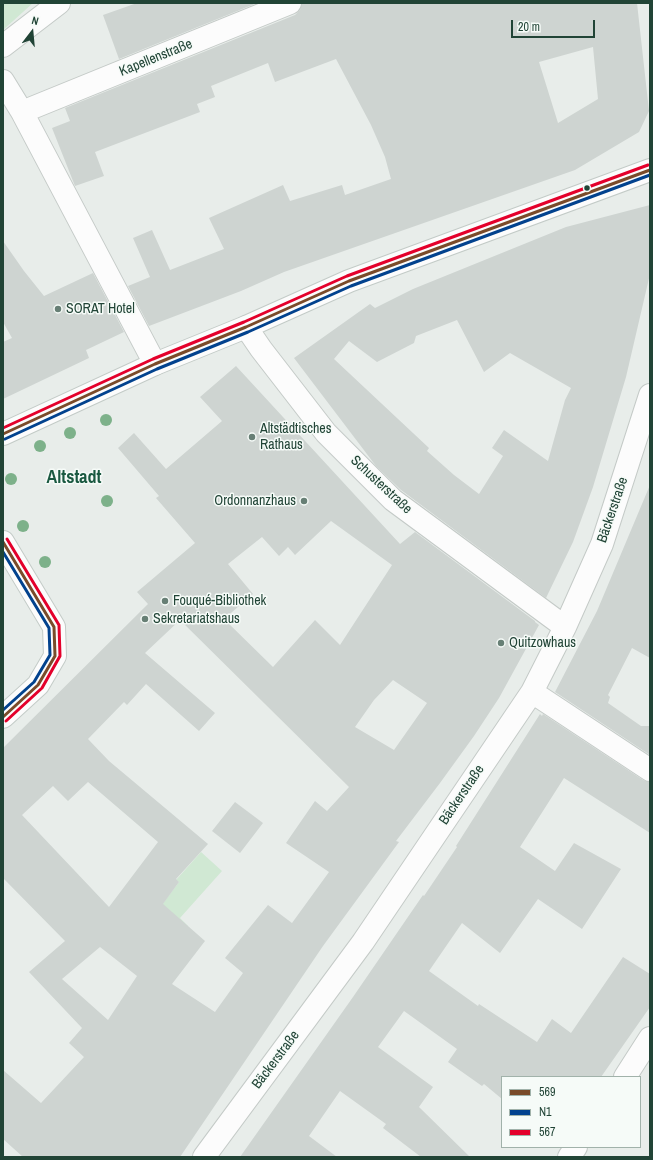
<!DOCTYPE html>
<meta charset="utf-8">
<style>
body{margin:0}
#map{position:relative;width:653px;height:1160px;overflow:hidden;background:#e8edea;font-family:"Archivo Narrow",sans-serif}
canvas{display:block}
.frame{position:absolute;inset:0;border:4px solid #214436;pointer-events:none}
.legend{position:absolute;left:501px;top:1076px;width:140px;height:72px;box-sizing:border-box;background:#f6fbf8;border:1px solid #a1b2aa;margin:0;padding:5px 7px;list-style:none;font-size:12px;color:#214436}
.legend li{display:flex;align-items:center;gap:8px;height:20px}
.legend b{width:20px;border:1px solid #a1b2aa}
.north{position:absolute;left:12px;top:12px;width:40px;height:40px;-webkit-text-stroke:3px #f6fbf8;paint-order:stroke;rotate:16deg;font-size:11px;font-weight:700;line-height:16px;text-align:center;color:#214436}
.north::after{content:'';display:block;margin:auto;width:14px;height:18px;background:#214436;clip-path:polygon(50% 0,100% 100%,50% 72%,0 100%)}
.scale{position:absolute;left:511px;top:20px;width:84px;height:18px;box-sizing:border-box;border:2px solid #214436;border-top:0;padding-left:5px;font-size:12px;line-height:14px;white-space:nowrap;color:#214436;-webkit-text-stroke:3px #f6fbf8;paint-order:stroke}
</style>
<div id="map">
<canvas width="653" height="1160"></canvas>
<div class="frame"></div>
<ul class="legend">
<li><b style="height:5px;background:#7a4b2a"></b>569</li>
<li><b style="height:5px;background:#02428e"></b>N1</li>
<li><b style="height:5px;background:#e4002b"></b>567</li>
</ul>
<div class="north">N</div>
<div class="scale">20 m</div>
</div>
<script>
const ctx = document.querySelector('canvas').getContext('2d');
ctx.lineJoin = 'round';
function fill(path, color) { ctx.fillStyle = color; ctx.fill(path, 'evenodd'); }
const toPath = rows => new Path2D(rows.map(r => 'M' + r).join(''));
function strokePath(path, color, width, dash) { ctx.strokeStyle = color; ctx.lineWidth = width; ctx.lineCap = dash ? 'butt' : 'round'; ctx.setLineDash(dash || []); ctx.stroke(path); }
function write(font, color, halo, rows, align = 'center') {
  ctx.font = font + ' "Archivo Narrow",sans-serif'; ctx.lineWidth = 3; ctx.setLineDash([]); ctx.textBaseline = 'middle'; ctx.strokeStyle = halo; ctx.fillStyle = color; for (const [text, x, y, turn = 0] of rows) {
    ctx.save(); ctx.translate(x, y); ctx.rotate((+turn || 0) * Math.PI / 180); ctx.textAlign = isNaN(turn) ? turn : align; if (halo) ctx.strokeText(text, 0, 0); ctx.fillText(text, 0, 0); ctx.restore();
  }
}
fill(toPath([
 [3,3,33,3,3,30],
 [201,852,222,871,180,918,188,926,152,972,161,906,179,882,176,880]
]), '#d0e8d3');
fill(toPath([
 [137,3,257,3,119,59,103,15],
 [302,3,637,3,649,111,639,132,575,170,284,272,241,291,149,326,128,286,150,277,133,238,152,230,170,270,224,249,209,218,283,185,290,201,342,185,345,195,391,179,385,157,371,125,336,59,275,82,268,63,211,86,215,97,197,104,200,112,95,152,104,176,75,186,52,128,70,121,65,108,295,15,300,10],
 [593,47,598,99,558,123,539,62],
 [650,205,650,274,626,377,593,487,573,542,546,598,401,490,376,466,294,358,370,304,375,308,413,289,566,227],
 [457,320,484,372,510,353,571,388,565,400,548,461,504,430,492,448,503,456,479,494,454,475,427,451,429,448,334,359,349,341,377,362,414,343,416,336],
 [3,241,24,271,44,296,93,273,124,332,86,350,89,358,3,399,3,342,12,338,3,322],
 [236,366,400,544,415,532,535,621,535,622,539,625,499,698,474,736,440,783,396,841,399,842,323,946,180,1157,23,1157,3,1139,3,1070,41,1103,84,1057,69,1043,82,1028,29,972,65,941,3,878,3,748,148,604,137,592,195,543,156,498,159,496,118,448,134,433,166,469,222,421,200,397],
 [331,521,392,565,340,645,315,620,273,667,224,619,253,594,228,564,262,537,279,556,288,547,295,555],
 [180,620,349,787,327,811,315,801,286,843,329,872,292,923,268,905,225,958,243,973,215,1012,172,984,205,941,163,904,179,882,176,879,208,844,109,761,88,739,124,702,127,705,146,684,199,731,215,713,145,653],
 [393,680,427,703,394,750,355,727,374,700],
 [88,782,158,842,109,907,22,815,53,786,68,801],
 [100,947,137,976,108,1020,62,979],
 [650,485,650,658,632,648,608,695,610,697,608,703,641,726,650,726,650,755,555,692,597,611],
 [540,714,542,716,543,714,643,780,650,782,650,833,564,778,520,847,555,871,574,843,621,869,582,929,538,899,500,953,462,923,429,971,478,1006,479,1004,537,1042,552,1019,571,1033,623,957,650,974,650,1007,601,1077,502,1077,502,1099,484,1084,482,1086,448,1062,457,1049,404,1011,378,1047,433,1087,419,1107,470,1157,421,1157,383,1128,386,1124,340,1091,309,1136,337,1157,240,1157,353,997,423,895,424,896,457,847,456,846],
 [235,802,263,823,240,853,212,831]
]), '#ced4d1');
const street = toPath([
 [3,46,59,3],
 [3,81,22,112,155,364],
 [22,112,290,3],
 [246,327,261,349,326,433,393,500,565,627],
 [532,692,650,770],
 [625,1077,650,1038],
 [204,1157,363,942,532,692,565,627,602,544,650,395],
 [569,1157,576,1147]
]);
const secondary = toPath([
 [3,434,155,364,246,327,349,281,650,170],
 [3,542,54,627,55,656,38,685,3,717]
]);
strokePath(street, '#c4cac7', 24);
strokePath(secondary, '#c3cbc7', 24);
strokePath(street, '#fcfcfc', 22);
strokePath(secondary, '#fcfcfc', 22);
strokePath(toPath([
 [3,434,155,364,246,327,349,281,650,170],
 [3,542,54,627,55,656,38,685,3,717]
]), '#7a4b2a', 3);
strokePath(toPath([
 [5,439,157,369,248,332,351,286,650,175],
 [3,552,49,628,50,655,34,682,3,710]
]), '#02428e', 3);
strokePath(toPath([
 [3,428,153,359,244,322,347,276,648,165],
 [6,721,42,688,60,656,59,625,7,539]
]), '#e4002b', 3);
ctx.fillStyle = '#7db18a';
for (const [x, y] of [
 [106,420],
 [70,433],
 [40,446],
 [11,479],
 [107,501],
 [23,526],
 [45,562]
]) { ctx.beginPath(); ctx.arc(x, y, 6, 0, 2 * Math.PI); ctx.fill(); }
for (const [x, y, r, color] of [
 [587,188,3.5,"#214436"],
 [58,309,4,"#677f75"],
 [252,437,4,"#677f75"],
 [304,501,4,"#677f75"],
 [165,601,4,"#677f75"],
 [145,619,4,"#677f75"],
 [501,643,4,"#677f75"]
]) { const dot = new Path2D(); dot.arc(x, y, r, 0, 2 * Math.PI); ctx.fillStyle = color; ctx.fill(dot); strokePath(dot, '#f6fbf8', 1.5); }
write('14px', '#214436', '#f6fbf8', [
 ["Kapellenstraße",156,58,-22],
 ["Schusterstraße",381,485,43],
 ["Bäckerstraße",613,510,-71],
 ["Bäckerstraße",462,795,-56],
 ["Bäckerstraße",276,1060,-53]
]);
write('14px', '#214436', '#f6fbf8', [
 ["SORAT Hotel",66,309],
 ["Altstädtisches",260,429],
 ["Rathaus",260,445],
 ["Ordonnanzhaus",296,501,"right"],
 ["Fouqué-Bibliothek",173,601],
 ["Sekretariatshaus",153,619],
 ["Quitzowhaus",509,643]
], 'left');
write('bold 18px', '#1a5941', '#f6fbf8', [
 ["Altstadt",74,478]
]);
</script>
